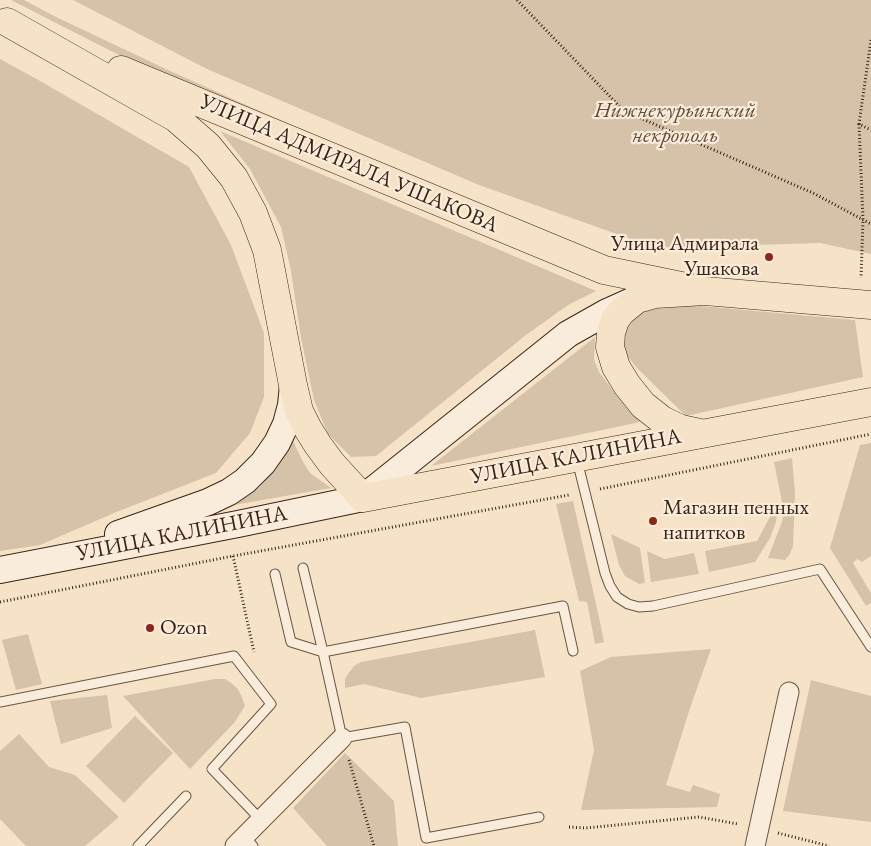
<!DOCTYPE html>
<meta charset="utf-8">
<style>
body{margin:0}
canvas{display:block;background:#f6e2c7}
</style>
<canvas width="871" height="846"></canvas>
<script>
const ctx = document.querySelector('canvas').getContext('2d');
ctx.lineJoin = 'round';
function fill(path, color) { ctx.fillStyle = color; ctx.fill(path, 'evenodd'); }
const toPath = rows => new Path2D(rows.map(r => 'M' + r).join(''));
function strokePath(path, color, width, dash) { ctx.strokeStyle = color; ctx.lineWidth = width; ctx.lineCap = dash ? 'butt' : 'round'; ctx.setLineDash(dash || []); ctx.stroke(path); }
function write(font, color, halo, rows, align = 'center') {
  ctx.font = font + ' "EB Garamond",serif'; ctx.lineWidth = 4.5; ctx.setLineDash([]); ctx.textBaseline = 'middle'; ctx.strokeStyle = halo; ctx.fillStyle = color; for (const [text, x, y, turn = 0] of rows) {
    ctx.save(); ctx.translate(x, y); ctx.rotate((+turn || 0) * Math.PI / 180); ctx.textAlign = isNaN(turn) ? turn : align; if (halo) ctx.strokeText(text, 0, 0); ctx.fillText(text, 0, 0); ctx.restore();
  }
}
fill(toPath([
 [11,0,24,0,52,15,168,70,324,140,162,77],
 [73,0,871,0,871,254,820,243,656,248,479,185,207,69],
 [0,59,42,82,189,167,231,245,264,333,264,397,250,433,216,473,114,513,40,545,0,551],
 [220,131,596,291,568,305,526,335,376,456,351,457,328,434,314,400,301,338,291,271,281,227,250,169],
 [689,305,855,320,863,377,686,416,638,369,628,357,621,345,627,319,648,309],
 [595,337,594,360,599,372,615,393,640,422,431,466],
 [290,434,302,460,310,473,331,488,234,505,259,488,278,466],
 [871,443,871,556,862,562,857,559,853,563,871,593,871,603,866,606,830,548,860,445],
 [792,458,795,493,793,546,790,554,785,560,768,558,782,522,784,512,774,462],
 [573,501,600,622,604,642,595,644,587,602,579,601,556,504],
 [777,514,776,522,770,538,755,562,709,572,705,551,757,541,771,515],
 [611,534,640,548,645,583,639,584,625,576,619,565],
 [647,551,665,559,694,553,699,574,651,582],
 [535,630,545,677,421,698,364,684,345,688,345,679,348,674,354,666,361,662],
 [28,634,42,684,16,690,2,640],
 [711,649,690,708,666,785,690,792,693,785,720,794,717,807,581,810,594,750,580,671,611,657],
 [215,679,225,679,231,683,237,688,241,695,245,706,234,723,190,769,123,696],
 [811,680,871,696,871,822,783,811],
 [107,695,112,728,61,744,50,701],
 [135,716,173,753,124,803,86,766],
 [19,734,49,767,75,775,119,817,85,846,26,846,0,819,0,751],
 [345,753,394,801,398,846,327,846,293,808]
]), '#d6c2a9');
const service = toPath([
 [577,460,605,573,610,586,617,597,628,604,639,607,653,606,820,569,871,647],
 [303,568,323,652],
 [275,574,291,642,323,652],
 [0,702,234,656,271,704,212,769,261,820],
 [539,817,426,838,405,727,342,738,323,652,563,606,573,651],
 [244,837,253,846],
 [138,846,186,796]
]);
const minor = toPath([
 [235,846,342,738],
 [755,846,789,692]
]);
const secondary = toPath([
 [118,534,208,502,229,492,245,481,263,463,277,443,286,424,291,405,293,385],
 [0,570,238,524,363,498,568,334,607,312,636,299]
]);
const primary = toPath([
 [7,22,176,118,208,146,234,178,253,213,267,250,293,385,299,411,308,429,318,445,332,464,363,498,871,402],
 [121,70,604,270,705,291],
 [700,433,681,429,662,420,643,405,627,385,616,367,610,347,611,333,615,320,621,312,637,299,655,294,705,291,871,305]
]);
strokePath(service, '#6a5442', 11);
strokePath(minor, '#6a5442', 21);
strokePath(secondary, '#3b2415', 28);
strokePath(primary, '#3b2415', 29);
strokePath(toPath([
 [517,0,624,111,813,193,871,224],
 [871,40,859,124,871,130],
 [859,124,863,220,861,278],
 [600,489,871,434],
 [233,556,254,652],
 [0,602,233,556,569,495],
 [349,760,374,846],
 [569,827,586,828,699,817,738,824],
 [778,833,829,846]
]), '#3b2415', 3, [1, 2.5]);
strokePath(service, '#f9ecdb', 9);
strokePath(minor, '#f9ecdb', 19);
strokePath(secondary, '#f9ecdb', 26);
strokePath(primary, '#f6e2c7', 28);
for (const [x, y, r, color] of [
 [769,257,5,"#8f2418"],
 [653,521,5,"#8f2418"],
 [150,628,5,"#8f2418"]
]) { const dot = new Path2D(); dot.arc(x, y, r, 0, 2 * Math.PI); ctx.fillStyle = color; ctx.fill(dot); strokePath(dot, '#f9ecdb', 2); }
write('italic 22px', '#624c3a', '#f9ecdb', [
 ["Нижнекурьинский",675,111],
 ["некрополь",675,136]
]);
write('22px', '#3b2415', '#f9ecdb', [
 ["УЛИЦА АДМИРАЛА УШАКОВА",349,164,23],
 ["УЛИЦА КАЛИНИНА",576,457,-11],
 ["УЛИЦА КАЛИНИНА",182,534,-11]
]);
write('22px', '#3b2415', '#f9ecdb', [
 ["Улица Адмирала",759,244,"right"],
 ["Ушакова",759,269,"right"],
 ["Магазин пенных",663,508],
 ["напитков",663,533],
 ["Ozon",160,628]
], 'left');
</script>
